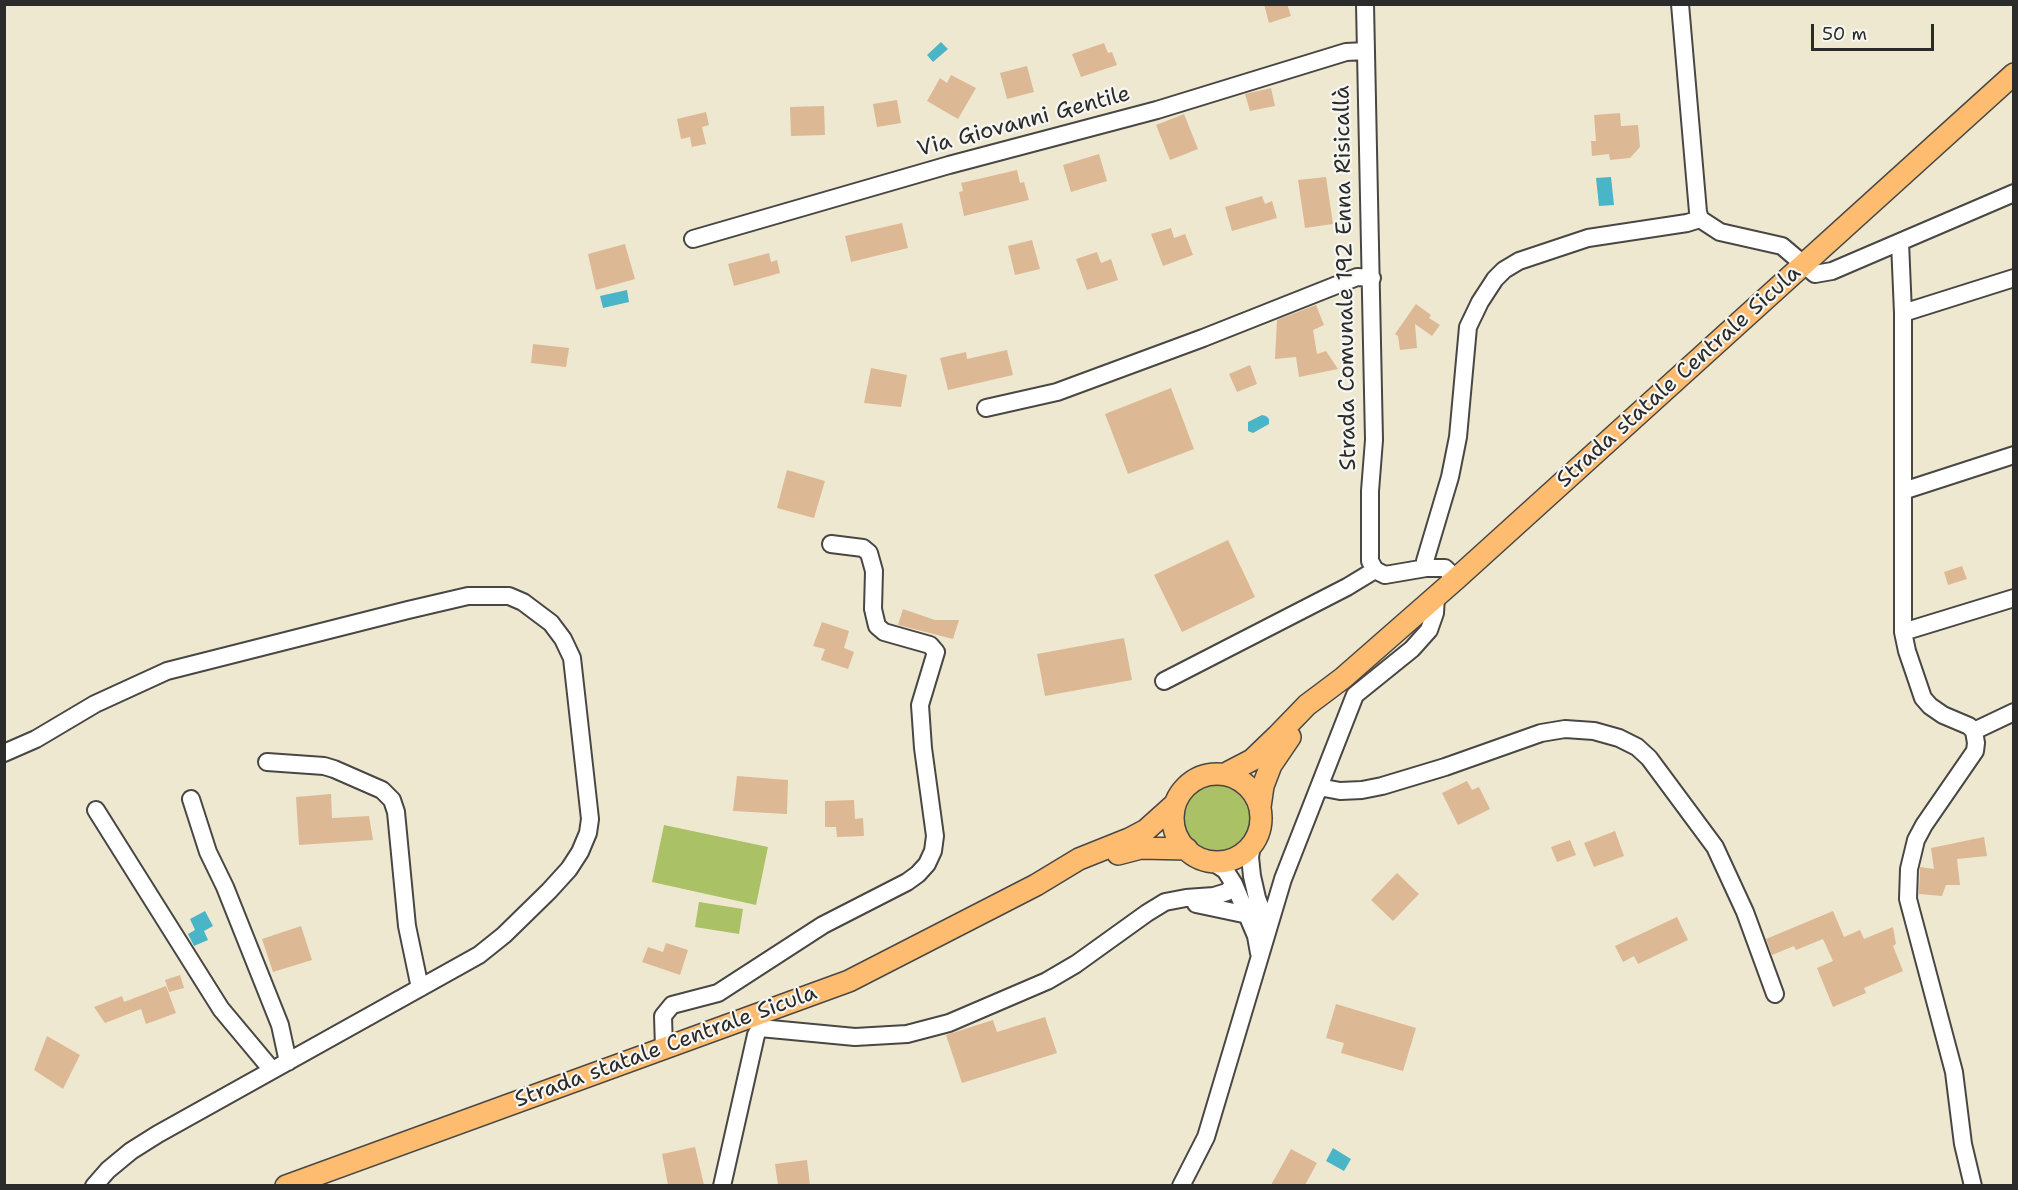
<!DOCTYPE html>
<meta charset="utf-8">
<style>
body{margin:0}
#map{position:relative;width:2018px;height:1190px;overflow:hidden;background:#efe8d1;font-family:"Shantell Sans",sans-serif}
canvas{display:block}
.frame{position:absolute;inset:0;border:6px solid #2b2b2b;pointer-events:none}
.scale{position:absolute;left:1811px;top:24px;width:123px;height:27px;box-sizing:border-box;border:3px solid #2b2b2b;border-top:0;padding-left:8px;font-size:18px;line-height:21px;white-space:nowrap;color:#2b2b2b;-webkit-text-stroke:4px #f6f6f2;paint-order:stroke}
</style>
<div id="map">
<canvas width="2018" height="1190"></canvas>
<div class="frame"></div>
<div class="scale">50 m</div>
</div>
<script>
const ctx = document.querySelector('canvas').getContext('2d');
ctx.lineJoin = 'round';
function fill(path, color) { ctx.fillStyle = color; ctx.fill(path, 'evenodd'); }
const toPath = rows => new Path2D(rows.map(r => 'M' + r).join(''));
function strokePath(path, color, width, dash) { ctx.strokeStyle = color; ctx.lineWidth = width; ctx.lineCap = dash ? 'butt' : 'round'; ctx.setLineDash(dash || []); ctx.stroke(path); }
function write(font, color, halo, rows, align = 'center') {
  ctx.font = font + ' "Shantell Sans",sans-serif'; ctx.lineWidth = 4.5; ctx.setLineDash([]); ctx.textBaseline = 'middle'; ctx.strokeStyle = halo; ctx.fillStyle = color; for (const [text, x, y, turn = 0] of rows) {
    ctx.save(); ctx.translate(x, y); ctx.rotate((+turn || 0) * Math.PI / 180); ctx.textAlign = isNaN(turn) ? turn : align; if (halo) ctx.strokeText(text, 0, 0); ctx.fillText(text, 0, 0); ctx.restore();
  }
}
fill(toPath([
 '1181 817a37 37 0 1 1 74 0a37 37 0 1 1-74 0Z',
 [664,825,768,847,756,905,652,882],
 [699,902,743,909,739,934,695,927]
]), '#abc166');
fill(toPath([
 [941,42,948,49,933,62,927,55],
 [1611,177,1614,205,1599,206,1596,178],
 [627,290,629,302,603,308,600,296],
 [1262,415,1266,416,1269,419,1269,424,1253,433,1248,431,1248,422],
 [205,911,213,926,204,931,208,940,194,946,188,934,195,930,190,919],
 [1333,1148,1351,1159,1344,1171,1326,1161]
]), '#49b5c6');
fill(toPath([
 [1264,4,1287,4,1291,16,1269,23],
 [1104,43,1108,53,1112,52,1117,65,1081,77,1072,54],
 [1027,66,1034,92,1007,99,1000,73],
 [951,75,976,88,958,119,927,101,940,78,947,83],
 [1271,88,1275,106,1250,111,1245,94],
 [897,100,901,123,877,127,873,104],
 [824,106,825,135,791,136,790,107],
 [706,112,709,125,702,127,706,144,692,147,690,137,681,139,677,119],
 [1620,113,1621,126,1638,125,1640,147,1630,158,1610,160,1609,154,1592,156,1591,141,1596,141,1594,115],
 [1184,114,1198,149,1170,160,1156,125],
 [1099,154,1107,181,1071,192,1063,165],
 [1017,170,1020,183,1024,182,1029,200,964,216,959,192,963,191,961,183],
 [1326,177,1333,224,1305,228,1298,180],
 [1262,196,1265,204,1272,201,1277,218,1232,231,1225,207],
 [902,223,908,248,851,262,845,236],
 [1171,228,1174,238,1185,234,1193,255,1163,266,1151,234],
 [1032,240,1040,269,1015,275,1008,246],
 [625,244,635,279,596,290,588,254],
 [1097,252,1101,263,1111,259,1118,280,1087,290,1076,259],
 [769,253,771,262,777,260,780,273,734,286,728,264],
 [1416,304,1431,315,1429,318,1440,325,1432,336,1415,324,1417,348,1400,350,1398,336,1395,334],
 [1316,305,1324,325,1313,330,1317,354,1326,351,1338,369,1299,377,1296,357,1275,359,1277,320],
 [533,344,569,348,566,367,531,363],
 [1007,350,1013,375,948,390,940,358,966,352,967,359],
 [1250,365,1257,384,1237,392,1229,374],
 [871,368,907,375,901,407,864,403],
 [1171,388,1194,449,1128,474,1105,414],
 [787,470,825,481,814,518,777,508],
 [1228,540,1255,597,1182,632,1154,575],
 [1962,566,1967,579,1948,585,1944,572],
 [903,609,935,620,959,620,953,639,898,625],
 [822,622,849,631,844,648,854,652,848,669,821,660,825,649,813,646],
 [1124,638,1132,680,1045,696,1037,654],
 [737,776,788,780,787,814,733,811],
 [1467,781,1472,790,1479,787,1490,809,1458,825,1442,793],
 [331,794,332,818,369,816,373,840,299,845,296,797],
 [854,800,855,819,863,818,864,836,837,837,836,827,825,827,825,801],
 [1615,831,1624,856,1594,867,1584,843],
 [1984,837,1987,856,1957,859,1960,885,1946,885,1942,896,1919,894,1920,867,1934,869,1931,848],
 [1570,840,1576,855,1557,862,1551,847],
 [1397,873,1419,894,1393,921,1371,900],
 [1833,911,1844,937,1860,930,1864,939,1893,927,1896,944,1893,946,1903,971,1864,988,1866,993,1833,1007,1817,968,1833,961,1823,939,1796,950,1794,946,1772,955,1766,939],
 [1677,917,1688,940,1638,964,1634,956,1623,962,1615,946],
 [301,926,312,960,273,972,262,939],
 [666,943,688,950,680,975,642,962,648,947,663,952],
 [180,975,184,988,169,992,165,980],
 [166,986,176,1013,146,1024,141,1009,105,1023,94,1007,122,996,124,1002],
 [1336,1004,1416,1028,1403,1071,1341,1053,1344,1043,1326,1038],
 [1045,1017,1057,1053,962,1083,946,1035,993,1020,997,1032],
 [47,1036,80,1055,63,1089,34,1070],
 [695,1147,704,1185,668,1185,662,1154],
 [1291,1149,1317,1163,1305,1185,1271,1185],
 [807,1160,810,1185,794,1185,794,1184,778,1185,775,1164]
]), '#ddb894');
const minor = toPath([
 [1365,4,1374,440,1370,491,1370,561,1375,570,1385,575,1426,568,1445,568,1456,579],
 [1680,4,1698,212,1700,219,1720,232,1782,246,1815,274,1832,271,2014,193],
 [693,239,949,165,1157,110,1346,52,1366,51],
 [1900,242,1903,313,1903,632,1907,651,1923,698,1930,706,1943,715,1969,726,1974,731,1976,743,1975,751,1924,825,1916,840,1909,869,1908,899,1954,1072,1963,1144,1973,1186],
 [1903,313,2014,278],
 [986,408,1057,392,1203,338,1357,277,1372,278],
 [1903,491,2014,455],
 [1426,568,1425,561,1450,477,1458,437,1468,327,1480,302,1495,279,1504,270,1519,261,1588,238,1687,223,1700,219],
 [1903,632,2014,598],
 [1164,681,1347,587,1375,570],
 [1974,731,2014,712],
 [4,753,36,739,95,704,167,671,408,610,468,596,509,596,523,602,551,623,563,639,572,658,590,819,588,833,580,852,569,869,549,891,504,935,479,955,158,1134,131,1151,108,1170,94,1186],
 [267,762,324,766,334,769,382,790,392,800,396,812,407,926,420,988],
 [1319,787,1340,791,1362,790,1382,786,1445,767,1541,733,1565,729,1594,731,1619,738,1637,747,1649,758,1715,847,1745,912,1775,994],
 [191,799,208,852,225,887,280,1025,288,1062],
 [96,810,221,1009,272,1070],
 [1252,845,1250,857,1252,876,1257,898,1268,927],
 [1211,861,1225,870,1234,884,1256,936,1259,953],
 [1196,904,1248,915],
 [754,1014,760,1028,855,1037,907,1034,949,1023,1047,981,1076,964,1147,913,1165,902,1186,898,1214,896,1227,892,1234,884],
 [664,1048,663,1016,672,1005,718,993,823,925,907,882,918,874,927,864,933,851,935,836,923,748,920,705,936,652,930,645,884,632,877,626,873,609,874,571,869,553,863,548,831,544],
 [722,1186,756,1035,760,1028],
 [1181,1186,1206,1137,1283,879,1355,695,1412,649,1429,630,1435,613,1436,596]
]);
const major = toPath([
 [1225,774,1252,760,1277,736,1307,705,1343,678,1456,579,2014,74],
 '1173 818a44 44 0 1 1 88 0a44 44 0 1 1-88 0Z',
 [1260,807,1263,786,1271,765,1290,737],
 [1118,854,1141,848,1187,849],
 [286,1186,849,981,1036,885,1079,859,1129,839,1146,830,1175,804]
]);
strokePath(minor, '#484744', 20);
strokePath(major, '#484744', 24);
strokePath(minor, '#fff', 16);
strokePath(major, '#fdbc70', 21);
write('22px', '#2b2b2b', '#f6f6f2', [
 ["Via Giovanni Gentile",1024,122,-15],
 ["Strada Comunale 192 Enna Risicallà",1346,278,-91],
 ["Strada statale Centrale Sicula",1679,377,-42],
 ["Strada statale Centrale Sicula",666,1047,-20]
]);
</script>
